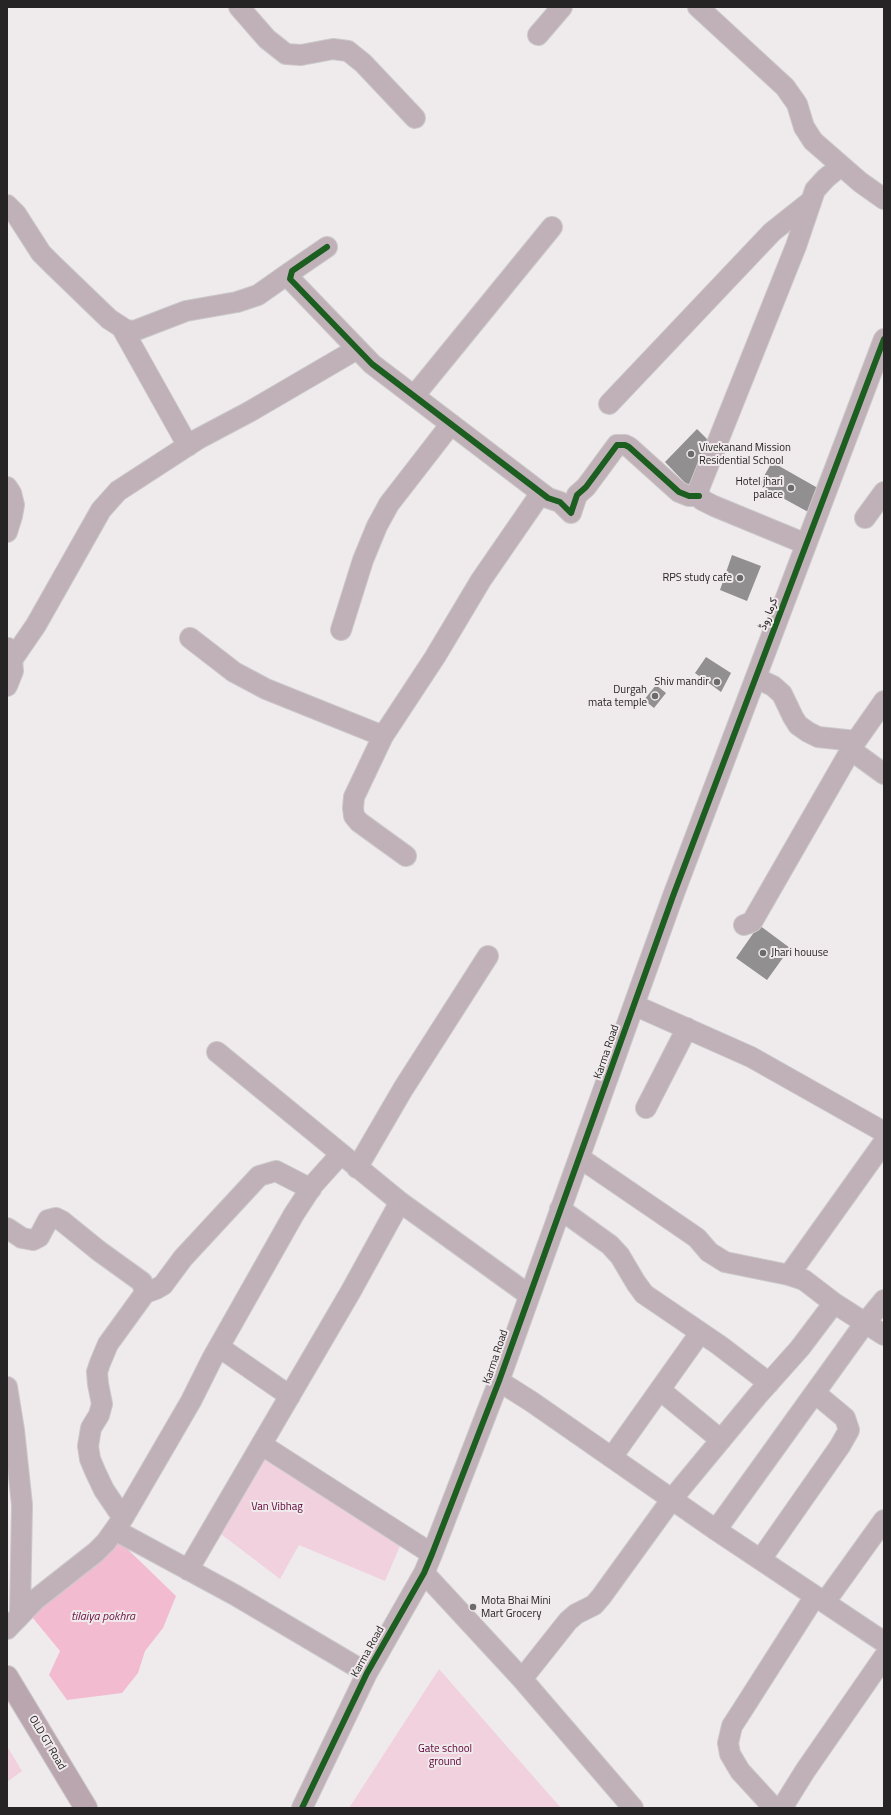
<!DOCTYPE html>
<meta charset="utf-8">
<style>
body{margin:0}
#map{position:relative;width:891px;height:1815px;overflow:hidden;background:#efebed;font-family:"Titillium Web",sans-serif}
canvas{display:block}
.frame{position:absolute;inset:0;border:8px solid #262424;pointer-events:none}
</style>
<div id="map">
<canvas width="891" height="1815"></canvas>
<div class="frame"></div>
</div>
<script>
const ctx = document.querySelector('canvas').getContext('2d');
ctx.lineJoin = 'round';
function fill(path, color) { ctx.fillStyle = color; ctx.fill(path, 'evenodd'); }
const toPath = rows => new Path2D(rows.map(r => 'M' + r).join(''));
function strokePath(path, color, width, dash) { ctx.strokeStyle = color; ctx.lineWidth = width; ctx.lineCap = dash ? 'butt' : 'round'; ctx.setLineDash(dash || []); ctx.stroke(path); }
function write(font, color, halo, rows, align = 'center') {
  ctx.font = font + ' "Titillium Web",Vazirmatn,sans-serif'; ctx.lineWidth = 4; ctx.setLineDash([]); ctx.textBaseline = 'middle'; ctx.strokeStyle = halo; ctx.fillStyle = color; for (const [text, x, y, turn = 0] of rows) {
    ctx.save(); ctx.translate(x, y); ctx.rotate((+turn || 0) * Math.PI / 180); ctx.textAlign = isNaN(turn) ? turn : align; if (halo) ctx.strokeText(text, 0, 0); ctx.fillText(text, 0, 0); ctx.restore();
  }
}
fill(toPath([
 [262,1445,403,1539,385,1581,299,1545,280,1579,213,1528],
 [439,1669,561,1808,349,1808],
 [7,1746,22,1771,7,1782]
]), '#f0d1dd');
fill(toPath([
 [115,1537,176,1596,163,1628,145,1651,138,1673,122,1693,67,1700,49,1675,60,1651,32,1617,30,1604]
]), '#f2bbd0');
fill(toPath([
 [697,429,715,447,691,489,665,462],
 [772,462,823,491,810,513,759,485],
 [732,555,761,566,747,601,720,590],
 [706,657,731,673,721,692,695,673],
 [656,685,666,693,654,708,644,700],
 [759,925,790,948,767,980,736,958]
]), '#928f90');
const minor = toPath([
 [239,7,267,39,286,54,301,55,333,49,348,51,363,63,415,118],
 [698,7,785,87,797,104,804,127,813,141,860,182,884,199],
 [538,35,562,7],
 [7,205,16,214,41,253,52,264,109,319,126,330,134,331,186,311,237,302,258,295,292,271],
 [327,247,292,271,290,279,294,283,372,364,548,498,560,502,571,513,577,495,586,487,617,445,625,445,629,447,679,492,689,496,699,496],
 [122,328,188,446],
 [414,396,552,227],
 [609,404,772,232,811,201],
 [7,487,11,493,14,505,12,516,7,532],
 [865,518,884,492],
 [806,544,714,506,702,500,698,491,796,246,815,190,826,178,841,166],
 [341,630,363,560,377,526,389,504,451,424],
 [190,638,234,672,266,689,383,736],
 [12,660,36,625,101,510,118,491,198,439,249,412,357,349],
 [756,678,773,686,782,694,793,717,798,725,808,732,818,737,856,741],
 [7,686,13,671,12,660,8,648],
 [851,750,884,774],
 [406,856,359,822,354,816,353,808,354,797,383,736,435,657,481,580,541,493],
 [744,925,752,922,756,915,856,741,884,701],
 [634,1005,751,1057,884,1132],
 [217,1052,400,1202,529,1295],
 [646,1108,687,1028],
 [580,1158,684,1229,697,1238,709,1252,725,1262,789,1275,804,1280,834,1303,884,1335],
 [357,1168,403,1089,488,956],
 [560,1209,610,1245,620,1256,636,1283,644,1294,719,1345,769,1383],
 [7,1228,22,1238,33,1240,39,1237,48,1220,56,1218,62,1221,99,1251,142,1282,145,1293,108,1344,100,1363,97,1372,98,1384,102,1404,99,1415,91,1428,88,1446,90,1459,95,1471,104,1490,123,1518],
 [789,1275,884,1142],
 [145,1293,156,1289,163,1285,183,1258,259,1176,276,1171,311,1189],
 [219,1347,290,1396],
 [499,1381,532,1402,716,1530,884,1642],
 [7,1387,14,1430,22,1505,20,1614],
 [660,1390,721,1440],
 [262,1445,432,1554],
 [612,1457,700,1333],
 [115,1530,235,1595,367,1673],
 [716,1530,865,1323,884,1300],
 [761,1559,840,1446,849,1430,845,1418,815,1393],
 [188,1570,351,1291,400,1202],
 [424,1573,522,1679,633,1808],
 [825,1602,884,1520],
 [7,1629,35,1600,96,1552,106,1542,123,1518,191,1401,212,1359,294,1214,313,1185,340,1155],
 [522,1679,568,1621,576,1614,594,1605,601,1597,672,1499,758,1395,800,1348,834,1303],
 [302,1808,367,1673,424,1573,432,1554,499,1381,673,896,884,339],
 [774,1808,740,1771,730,1754,728,1743,732,1726,743,1709,815,1596],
 [782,1808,805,1771,884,1657]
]);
const major = toPath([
 [7,1677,86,1808]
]);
strokePath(minor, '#cac8c9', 22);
strokePath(major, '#cac8c9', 24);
strokePath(minor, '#c0b0b7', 20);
strokePath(major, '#b9a6ae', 22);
strokePath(toPath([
 [327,247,292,271,290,279,294,283,372,364,548,498,560,502,571,513,577,495,586,487,617,445,625,445,629,447,679,492,689,496,699,496],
 [302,1808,367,1673,424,1573,432,1554,499,1381,673,896,884,339]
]), '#1b5e20', 6);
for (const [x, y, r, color] of [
 [691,454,4,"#6c6a6a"],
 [791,488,4,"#6c6a6a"],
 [740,578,4,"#6c6a6a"],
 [717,682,4,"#6c6a6a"],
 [655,696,4,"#6c6a6a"],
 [763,953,4,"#6c6a6a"],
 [473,1607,4,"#6c6a6a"]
]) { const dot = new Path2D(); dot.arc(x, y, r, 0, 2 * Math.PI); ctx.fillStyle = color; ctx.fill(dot); strokePath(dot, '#f0eaec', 1.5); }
write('11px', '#262424', '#f0eaec', [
 ["Vivekanand Mission",699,448,"left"],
 ["Residential School",699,461,"left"],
 ["Hotel jhari",783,482],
 ["palace",783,495],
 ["RPS study cafe",732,578],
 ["Shiv mandir",709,682],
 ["Durgah",647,690],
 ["mata temple",647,703],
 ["Jhari houuse",771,953,"left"],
 ["Mota Bhai Mini",481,1601,"left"],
 ["Mart Grocery",481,1614,"left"]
], 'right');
write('11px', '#262424', '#f0eaec', [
 ["کرما روڈ",769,614,-69],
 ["Karma Road",607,1052,-71],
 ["Karma Road",496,1357,-71],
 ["Karma Road",368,1652,-61],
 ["OLD GT Road",47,1743,59]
]);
write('11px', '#5d0236', '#f0eaec', [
 ["Van Vibhag",277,1507],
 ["Gate school",445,1749],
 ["ground",445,1762]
]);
write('italic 12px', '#6b1341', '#f0eaec', [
 ["tilaiya pokhra",103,1617]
]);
</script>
